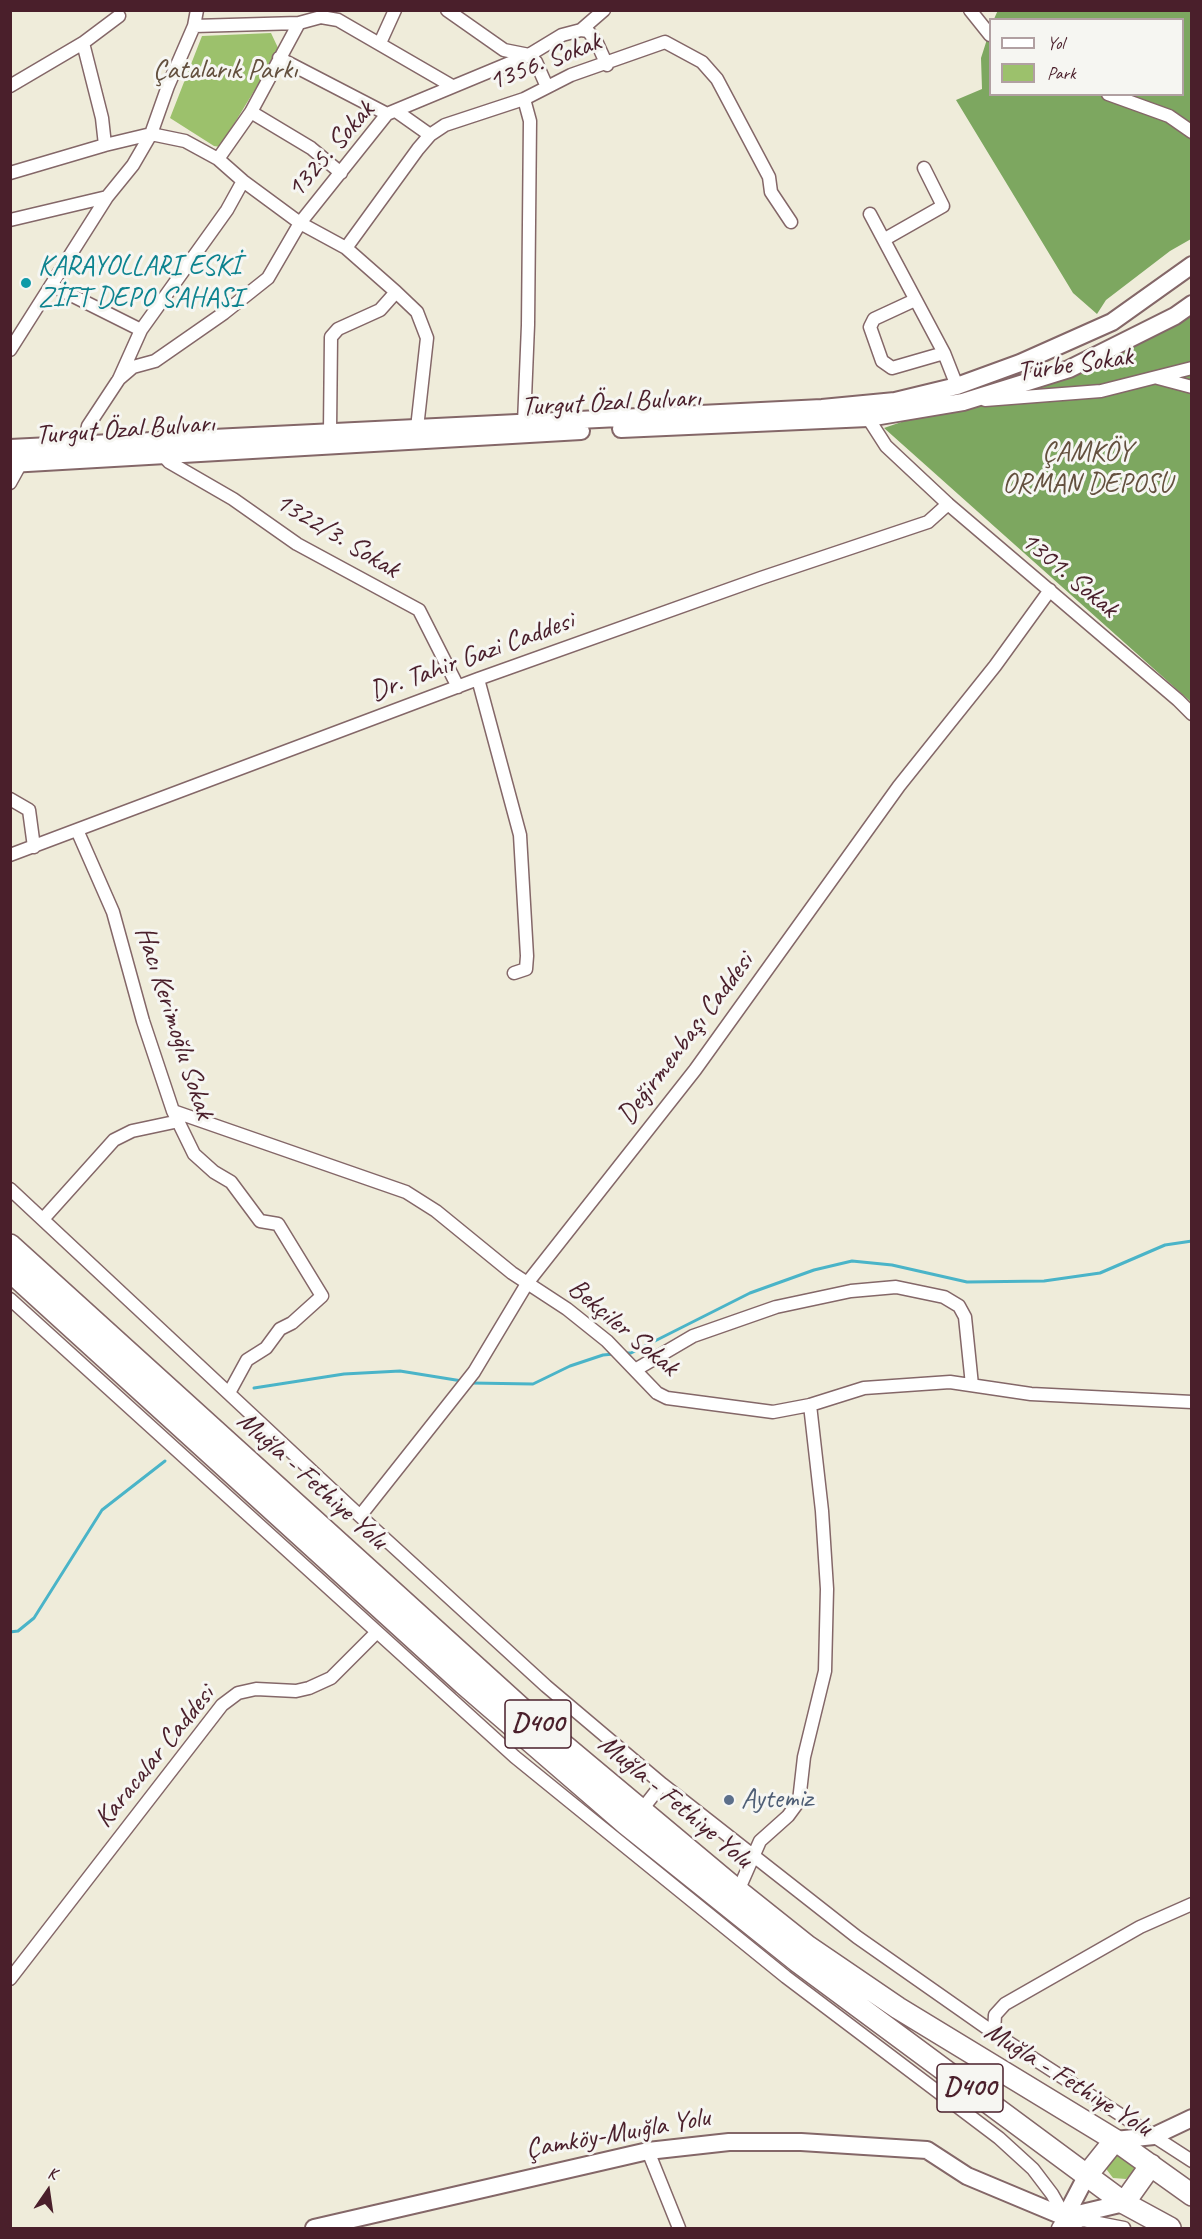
<!DOCTYPE html>
<meta charset="utf-8">
<style>
body{margin:0}
#map{position:relative;width:1202px;height:2239px;overflow:hidden;background:#efecda;font-family:Caveat,sans-serif}
canvas{display:block}
.frame{position:absolute;inset:0;border:12px solid #4a1f2b;pointer-events:none}
.legend{position:absolute;left:989px;top:18px;width:195px;height:78px;box-sizing:border-box;background:#f6f6f2;border:2px solid #b1a0a2;margin:0;padding:8px 10px;list-style:none;font-size:18px;color:#4a1f2b}
.legend li{display:flex;align-items:center;gap:12px;height:30px}
.legend b{width:30px;border:2px solid #b1a0a2}
.north{position:absolute;left:18px;top:2161px;width:60px;height:60px;-webkit-text-stroke:4px #f6f6f2;paint-order:stroke;rotate:13deg;font-size:16px;font-weight:700;line-height:24px;text-align:center;color:#4a1f2b}
.north::after{content:'';display:block;margin:auto;width:21px;height:27px;background:#4a1f2b;clip-path:polygon(50% 0,100% 100%,50% 72%,0 100%)}
</style>
<div id="map">
<canvas width="1202" height="2239"></canvas>
<div class="frame"></div>
<ul class="legend">
<li><b style="height:8px;background:#fff"></b>Yol</li>
<li><b style="height:16px;background:#9cc16c"></b>Park</li>
</ul>
<div class="north">K</div>
</div>
<script>
const ctx = document.querySelector('canvas').getContext('2d');
ctx.lineJoin = 'round';
function fill(path, color) { ctx.fillStyle = color; ctx.fill(path, 'evenodd'); }
const toPath = rows => new Path2D(rows.map(r => 'M' + r).join(''));
function strokePath(path, color, width, dash) { ctx.strokeStyle = color; ctx.lineWidth = width; ctx.lineCap = dash ? 'butt' : 'round'; ctx.setLineDash(dash || []); ctx.stroke(path); }
function write(font, color, halo, rows, align = 'center') {
  ctx.font = font + ' Caveat,sans-serif'; ctx.lineWidth = 6; ctx.setLineDash([]); ctx.textBaseline = 'middle'; ctx.strokeStyle = halo; ctx.fillStyle = color; for (const [text, x, y, turn = 0] of rows) {
    ctx.save(); ctx.translate(x, y); ctx.rotate((+turn || 0) * Math.PI / 180); ctx.textAlign = isNaN(turn) ? turn : align; if (halo) ctx.strokeText(text, 0, 0); ctx.fillText(text, 0, 0); ctx.restore();
  }
}
fill(toPath([
 [271,33,279,50,220,147,214,146,170,118,202,36],
 [1118,2153,1135,2164,1133,2173,1126,2179,1113,2178,1107,2170,1107,2166]
]), '#9cc16c');
fill(toPath([
 [998,10,1190,11,1192,14,1191,239,1170,251,1106,300,1097,314,1073,293,956,100,982,89,981,58,990,30,990,94,1182,94,1182,20,994,19],
 [1191,303,1191,702,884,428,1144,339]
]), '#7da760');
strokePath(toPath([
 [624,1353,631,1353,750,1293,814,1270,852,1261,892,1265,967,1282,1044,1281,1100,1273,1165,1245,1192,1241],
 [471,1383,533,1384,570,1366,603,1355,614,1354],
 [254,1388,344,1374,400,1371,462,1381],
 [10,1632,18,1631,34,1618,102,1510,165,1461]
]), '#4ab4c8', 3);
const street = toPath([
 [447,10,504,50,529,55,536,62,547,87],
 [970,10,990,35],
 [194,26,299,23],
 [581,30,604,10],
 [83,43,102,118,105,145],
 [380,43,395,10],
 [279,58,387,114],
 [10,86,83,43,119,16],
 [1108,94,1169,116,1192,132],
 [396,111,430,135],
 [251,112,311,148,341,173],
 [218,159,251,112,299,23,321,17,338,20,452,86],
 [10,173,105,145,151,134,185,141,218,159,243,181,300,223,346,248,396,292,380,310,338,329,331,337,330,431],
 [870,214,944,353,957,386],
 [10,220,107,197],
 [885,239,943,206,924,168],
 [346,248,418,149,430,135,445,125,524,99,571,75,665,42,702,62,717,79,769,177,771,192,791,222],
 [51,285,141,330],
 [396,292,417,312,427,338,417,428],
 [915,300,874,319,870,327,882,361,892,368,944,353],
 [10,350,107,197,133,165,151,134,168,86,194,26,197,10],
 [1158,378,1192,387],
 [119,379,133,367,155,361,224,313,268,278,300,223,387,114,529,55,562,35,581,30,588,31,597,43,607,65],
 [985,400,1101,391,1192,368],
 [868,418,886,446,948,504,1178,700,1192,714],
 [524,423,528,325,530,121,524,99],
 [84,445,88,426,119,379,141,330,227,210,243,181],
 [161,453,169,462,233,499,297,544,419,610,458,687],
 [10,483,21,463],
 [478,679,520,835,527,956,526,969,514,973],
 [10,799,29,810,34,847],
 [77,830,113,912,143,1021,173,1111,194,1154,214,1172,231,1182,260,1221,278,1224,322,1296,292,1323,280,1329,266,1348,247,1360,229,1393],
 [10,855,478,679,761,578,928,522,948,504],
 [173,1111,406,1192,436,1211,512,1273,567,1309,607,1341,657,1393,667,1398,773,1412,810,1405,864,1388,950,1382,1031,1394,1192,1402],
 [10,1189,360,1516,546,1686,662,1784,857,1937,994,2033,1192,2161],
 [44,1218,114,1140,132,1131,179,1121],
 [10,1299,515,1757,786,1977,999,2138,1033,2169,1052,2194,1065,2217,1058,2228],
 [635,1370,693,1336,776,1307,851,1291,896,1287,944,1297,959,1306,965,1317,972,1385],
 [360,1516,474,1372,528,1282,695,1070,899,786,995,666,1050,590],
 [640,1812,662,1784],
 [738,1891,760,1841,788,1816,799,1801,804,1757,825,1671,827,1589,822,1511,810,1405],
 [10,1979,222,1705,238,1693,256,1689,296,1691,309,1688,331,1678,377,1632],
 [994,2033,995,2015,1005,2004,1140,1927,1192,1904],
 [648,2151,679,2228],
 [1059,2228,1083,2220,1124,2228]
]);
const secondary = toPath([
 [621,429,868,418,963,402,1069,369,1175,316,1192,304],
 [10,448,822,408,895,401,957,386,1020,363,1112,322,1192,265],
 [10,464,581,431],
 [1115,2140,1154,2136,1192,2118],
 [1065,2217,1124,2203],
 [1065,2217,1087,2175],
 [314,2228,648,2151,729,2142,801,2142,927,2150,967,2176,1065,2217]
]);
const highway = toPath([
 [10,1245,542,1727,738,1891,807,1946,898,2008,1115,2140,1192,2195],
 [10,1271,464,1684,626,1824,797,1961,1124,2203,1170,2228],
 [1087,2175,1115,2140],
 [1124,2203,1151,2165]
]);
strokePath(street, '#846768', 15);
strokePath(secondary, '#846768', 20);
strokePath(highway, '#846768', 24);
strokePath(street, '#fff', 12);
strokePath(secondary, '#fff', 16);
strokePath(highway, '#fff', 21);
for (const [x, y, r, color] of [
 [26,283,6,"#0f9aa8"],
 [729,1800,6,"#5c6f8a"]
]) { const dot = new Path2D(); dot.arc(x, y, r, 0, 2 * Math.PI); ctx.fillStyle = color; ctx.fill(dot); strokePath(dot, '#f6f6f2', 2); }
for (const [x, y, w] of [
 [538,1724,66],
 [970,2088,66]
]) { const box = new Path2D(); box.roundRect(x - w / 2, y - 24, w, 48, 4.5); ctx.fillStyle = '#f6f6f2'; ctx.fill(box); strokePath(box, '#4a1f2b', 1.5); }
write('bold 27px', '#4a1f2b', null, [
 ["D400",538,1724],
 ["D400",970,2088]
]);
write('28px', '#4a1f2b', '#f6f6f2', [
 ["1356. Sokak",545,62,-21],
 ["1325. Sokak",331,150,-49],
 ["Türbe Sokak",1075,365,-8],
 ["Turgut Özal Bulvarı",611,403,-3],
 ["Turgut Özal Bulvarı",125,430,-4],
 ["1322/3. Sokak",337,536,31],
 ["1301. Sokak",1069,575,40],
 ["Dr. Tahir Gazi Caddesi",472,657,-20],
 ["Hacı Kerimoğlu Sokak",174,1023,72],
 ["Değirmenbaşı Caddesi",686,1039,-53],
 ["Bekçiler Sokak",623,1328,40],
 ["Muğla - Fethiye Yolu",312,1481,42],
 ["Karacalar Caddesi",155,1757,-51],
 ["Muğla - Fethiye Yolu",675,1802,40],
 ["Muğla - Fethiye Yolu",1068,2080,32],
 ["Çamköy-Muığla Yolu",618,2134,-10]
]);
write('28px', '#63503e', '#f6f6f2', [
 ["Çatalarık Parkı",225,71],
 ["ÇAMKÖY",1087,453],
 ["ORMAN DEPOSU",1087,485]
]);
write('28px', '#0d838f', '#f6f6f2', [
 ["KARAYOLLARI ESKİ",38,267],
 ["ZİFT DEPO SAHASI",38,299]
], 'left');
write('28px', '#4e5e75', '#f6f6f2', [
 ["Aytemiz",741,1800]
], 'left');
</script>
